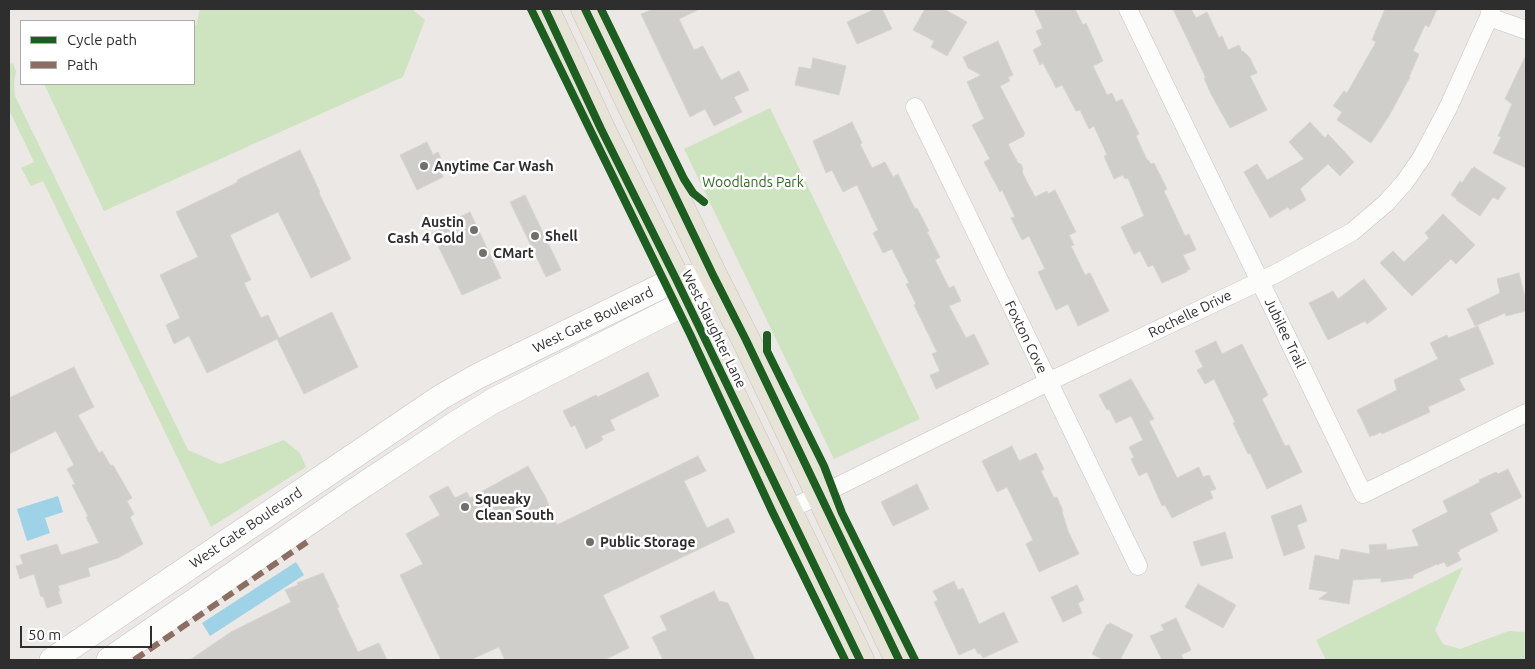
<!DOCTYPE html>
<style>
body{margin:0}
#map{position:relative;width:1535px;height:669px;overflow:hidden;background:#ebe8e5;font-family:Ubuntu,sans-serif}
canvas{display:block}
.frame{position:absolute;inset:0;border:10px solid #2e2e2e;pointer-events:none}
.legend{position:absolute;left:20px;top:20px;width:175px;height:65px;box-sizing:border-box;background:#fff;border:1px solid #ababab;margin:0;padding:6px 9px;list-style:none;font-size:15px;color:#2e2e2e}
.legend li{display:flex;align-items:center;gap:10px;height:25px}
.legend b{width:25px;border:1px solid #ababab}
.scale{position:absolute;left:20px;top:626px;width:132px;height:22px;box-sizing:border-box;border:2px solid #2e2e2e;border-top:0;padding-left:6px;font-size:15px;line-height:18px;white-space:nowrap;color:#2e2e2e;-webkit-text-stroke:4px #fff;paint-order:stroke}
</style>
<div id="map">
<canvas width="1535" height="669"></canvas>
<div class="frame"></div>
<ul class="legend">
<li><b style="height:6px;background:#1b5e20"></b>Cycle path</li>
<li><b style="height:6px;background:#8d6e63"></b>Path</li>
</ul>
<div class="scale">50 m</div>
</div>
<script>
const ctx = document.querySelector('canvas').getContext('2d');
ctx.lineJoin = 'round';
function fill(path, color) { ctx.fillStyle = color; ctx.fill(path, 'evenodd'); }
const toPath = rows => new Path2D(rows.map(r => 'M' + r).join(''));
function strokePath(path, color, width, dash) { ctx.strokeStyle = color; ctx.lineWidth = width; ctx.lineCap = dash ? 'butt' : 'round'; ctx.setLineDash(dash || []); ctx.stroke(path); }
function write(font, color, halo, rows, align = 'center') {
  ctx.font = font + ' Ubuntu,sans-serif'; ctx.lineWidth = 5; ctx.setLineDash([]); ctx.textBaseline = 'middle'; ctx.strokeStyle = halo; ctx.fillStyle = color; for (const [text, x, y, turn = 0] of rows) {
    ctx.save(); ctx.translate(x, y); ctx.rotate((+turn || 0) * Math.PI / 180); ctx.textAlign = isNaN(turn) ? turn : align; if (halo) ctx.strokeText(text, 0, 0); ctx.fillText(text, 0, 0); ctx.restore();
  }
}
fill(toPath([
 [200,9,412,9,425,20,403,77,104,211,44,84,194,84,194,26,196,25],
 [13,63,16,71,14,83,15,96,188,450,220,464,284,440,300,453,306,467,211,527,43,181,31,186,21,168,34,162,9,110,9,65],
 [770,108,920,419,834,459,684,149],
 [1463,567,1435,630,1443,644,1460,649,1509,631,1526,632,1526,660,1326,660,1316,640]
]), '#cee4c1');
fill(toPath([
 [58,496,63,512,45,518,50,533,27,541,17,509],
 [296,562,304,575,210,636,202,623]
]), '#9ed2e6');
const building = toPath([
 [653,9,700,9,679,19,694,50,703,46,721,80,739,71,749,90,734,97,742,112,714,126,705,109,690,117,641,14,653,9],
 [875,9,882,9,892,29,857,44,847,22,875,9],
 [925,9,944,9,967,22,947,56,931,47,934,41,913,30,925,9],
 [1034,9,1075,9,1083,25,1086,23,1103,61,1093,66,1107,95,1112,93,1116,102,1122,99,1139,134,1136,136,1147,160,1148,160,1151,164,1154,163,1167,189,1164,191,1185,236,1189,234,1196,250,1183,255,1190,269,1187,270,1187,272,1162,283,1153,265,1148,267,1140,251,1134,254,1121,227,1144,216,1128,178,1125,179,1123,175,1114,179,1104,156,1107,155,1094,126,1089,129,1080,110,1076,111,1062,85,1056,88,1043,63,1040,65,1033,50,1042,45,1036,31,1043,28,1034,9],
 [1173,9,1191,9,1196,18,1207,12,1219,38,1222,36,1228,50,1239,45,1242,52,1243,51,1250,58,1257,73,1250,76,1267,110,1230,128,1211,94,1204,78,1206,78,1173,9],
 [1385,9,1437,9,1429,27,1425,25,1413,51,1419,54,1409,77,1410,77,1389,116,1371,143,1337,120,1342,112,1333,106,1344,91,1347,93,1376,42,1372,40,1385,9],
 [998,41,1013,75,1008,77,1010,81,1000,86,1025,134,1023,134,1024,136,1008,144,1018,163,1021,164,1023,169,1022,172,1035,197,1047,191,1048,194,1055,190,1076,232,1069,235,1074,245,1071,246,1085,275,1090,273,1109,311,1078,326,1068,304,1056,310,1038,272,1045,269,1029,236,1022,240,1011,218,1015,217,1002,190,1000,192,984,162,990,159,972,125,984,119,967,82,981,75,968,68,963,57,998,41],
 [1526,55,1526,168,1493,153,1501,137,1498,136,1512,104,1505,99,1526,55],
 [813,58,846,66,839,95,795,85,799,67,811,69,813,58],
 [852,122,862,143,860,144,872,168,885,162,893,177,898,174,915,209,917,208,929,231,927,232,940,257,935,260,949,288,954,286,961,301,949,306,966,338,974,334,989,364,936,389,930,375,940,371,932,354,937,352,914,305,916,304,906,284,909,283,892,249,883,253,873,233,878,230,857,185,843,192,832,170,826,173,813,141,852,122],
 [1310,122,1325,138,1328,134,1354,162,1340,176,1328,164,1300,189,1306,200,1290,210,1288,207,1270,218,1244,172,1257,164,1267,180,1304,159,1289,142,1310,122],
 [427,142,433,155,438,152,444,165,439,167,443,177,417,190,400,155,427,142],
 [300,150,320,192,319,193,351,259,311,278,278,212,230,235,251,280,244,283,261,318,268,315,279,338,332,312,358,367,304,394,277,339,207,373,189,336,174,344,166,325,180,318,160,275,198,257,176,212,238,182,237,180,300,150],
 [1474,167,1506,188,1498,200,1493,197,1480,216,1456,200,1457,199,1451,195,1460,181,1462,183,1472,168,1473,169,1474,167],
 [525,195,561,270,546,277,510,202,525,195],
 [470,212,501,278,462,295,432,233,448,225,447,223,470,212],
 [1443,214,1475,245,1456,264,1451,259,1412,296,1380,263,1393,251,1404,262,1429,238,1425,233,1443,214],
 [1519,273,1526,301,1526,311,1506,316,1505,313,1475,326,1467,309,1500,293,1497,279,1519,273],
 [1364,279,1387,309,1367,324,1365,321,1328,340,1309,303,1333,291,1338,299,1364,279],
 [1478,326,1494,364,1459,379,1465,390,1428,407,1430,412,1382,434,1381,432,1373,436,1372,435,1370,437,1357,410,1397,390,1394,380,1438,359,1430,343,1447,335,1448,338,1478,326],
 [1216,341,1222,354,1242,344,1268,395,1262,399,1285,446,1289,445,1302,472,1267,489,1250,453,1248,454,1233,423,1235,422,1214,379,1205,384,1197,370,1203,367,1195,351,1216,341],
 [74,367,94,407,78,415,99,453,102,451,111,466,113,465,132,498,127,501,134,514,130,517,143,544,118,558,88,568,90,576,58,586,60,591,58,591,62,603,47,608,43,596,41,597,34,574,20,579,16,566,23,564,20,555,57,544,61,555,99,543,86,517,88,516,72,485,75,484,67,469,74,465,56,431,9,454,9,398,74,367],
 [648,372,659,396,610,420,615,430,601,436,603,440,586,449,575,425,571,427,563,411,596,395,598,397,648,372],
 [1131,379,1154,419,1149,421,1177,478,1199,467,1203,477,1209,475,1216,489,1210,491,1213,498,1172,518,1165,505,1162,506,1147,472,1139,476,1131,459,1134,457,1129,447,1143,440,1131,416,1116,423,1109,409,1107,410,1099,395,1131,379],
 [1012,446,1019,461,1036,453,1044,469,1041,471,1054,498,1057,497,1063,511,1062,512,1068,531,1079,554,1039,572,1026,544,1033,540,1007,487,997,492,982,461,1012,446],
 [698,456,706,471,684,481,707,528,728,518,735,532,603,595,629,648,604,660,505,660,499,647,470,660,441,660,400,575,423,564,406,534,440,515,429,496,448,486,455,498,467,492,470,498,528,466,545,496,557,525,698,456],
 [1508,469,1522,497,1490,513,1498,531,1459,550,1460,551,1457,552,1461,560,1447,567,1444,562,1437,565,1437,564,1413,575,1413,578,1381,582,1381,578,1353,580,1349,604,1319,599,1328,592,1309,589,1315,555,1339,560,1341,549,1370,554,1369,545,1386,544,1387,550,1419,546,1412,530,1448,512,1443,501,1480,482,1479,480,1496,472,1498,474,1508,469],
 [917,484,929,509,893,526,881,502,917,484],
 [1301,505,1307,521,1297,525,1305,548,1284,556,1271,516,1301,505],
 [1225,532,1233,558,1201,566,1193,542,1225,532],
 [323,573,339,607,337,608,358,652,379,643,387,660,190,660,231,632,291,602,285,590,298,585,297,583,323,573],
 [954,581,958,590,963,588,979,624,1004,612,1018,642,983,658,980,653,978,654,975,648,959,655,934,602,938,600,933,591,954,581],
 [1198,584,1236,605,1223,628,1185,607,1198,584],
 [1077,585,1084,600,1078,603,1082,613,1063,622,1051,597,1077,585],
 [714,591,719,601,728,603,755,660,663,660,652,637,667,630,660,616,714,591],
 [1176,618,1191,650,1181,655,1184,660,1162,660,1150,636,1164,630,1161,625,1176,618],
 [1110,623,1133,635,1120,660,1103,660,1092,654,1107,624,1109,625,1110,623]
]);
fill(building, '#d0cecb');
strokePath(building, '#d6d4d1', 1);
const street = toPath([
 [1128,9,1363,494,1526,413],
 [1489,17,1526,30],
 [915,107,1138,566],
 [787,510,820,495,1048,382,1277,273,1352,232,1386,203,1404,183,1422,157,1448,108,1489,17,1491,9]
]);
const secondary = toPath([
 [52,660,441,397,478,376,676,279,713,275],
 [109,660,347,496,457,423,493,401,687,302,702,287]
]);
const primary = toPath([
 [545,9,601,129,676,279,860,660],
 [585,9,713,275,746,340,899,660]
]);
strokePath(street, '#c6c4c4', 19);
strokePath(secondary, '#c6c4c4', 26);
strokePath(primary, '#c6c5c4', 29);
strokePath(street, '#fcfcfb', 18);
strokePath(secondary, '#fcfcfb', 25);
strokePath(primary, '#e7e3d7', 28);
strokePath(toPath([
 [134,660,307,542]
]), '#8d6e63', 6, [12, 6]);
strokePath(toPath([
 [531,9,690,334,772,511,845,660],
 [545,9,601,129,676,279,860,660],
 [585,9,713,275,746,340,899,660],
 [601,9,684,179,693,193,704,202],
 [767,335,767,351,824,466,842,513,915,660]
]), '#1b5e20', 8);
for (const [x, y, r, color] of [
 [424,166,5,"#706f6e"],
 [474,230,5,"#706f6e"],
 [535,236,5,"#706f6e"],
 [483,253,5,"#706f6e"],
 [465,507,5,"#706f6e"],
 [590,542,5,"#706f6e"]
]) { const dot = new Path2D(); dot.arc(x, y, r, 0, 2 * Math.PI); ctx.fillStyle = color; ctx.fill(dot); strokePath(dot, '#fff', 2); }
write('bold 14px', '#2e2e2e', '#fff', [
 ["Anytime Car Wash",434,166],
 ["Austin",464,222,"right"],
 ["Cash 4 Gold",464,238,"right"],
 ["Shell",545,236],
 ["CMart",493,253],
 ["Squeaky",475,499],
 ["Clean South",475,515],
 ["Public Storage",600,542]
], 'left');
write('14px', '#2e6821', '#fff', [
 ["Woodlands Park",753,182]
]);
write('14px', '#2e2e2e', '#fff', [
 ["Rochelle Drive",1190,314,-26],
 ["West Gate Boulevard",593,320,-26],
 ["West Slaughter Lane",714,329,64],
 ["Jubilee Trail",1285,333,64],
 ["Foxton Cove",1026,337,64],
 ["West Gate Boulevard",246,528,-34]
]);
</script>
